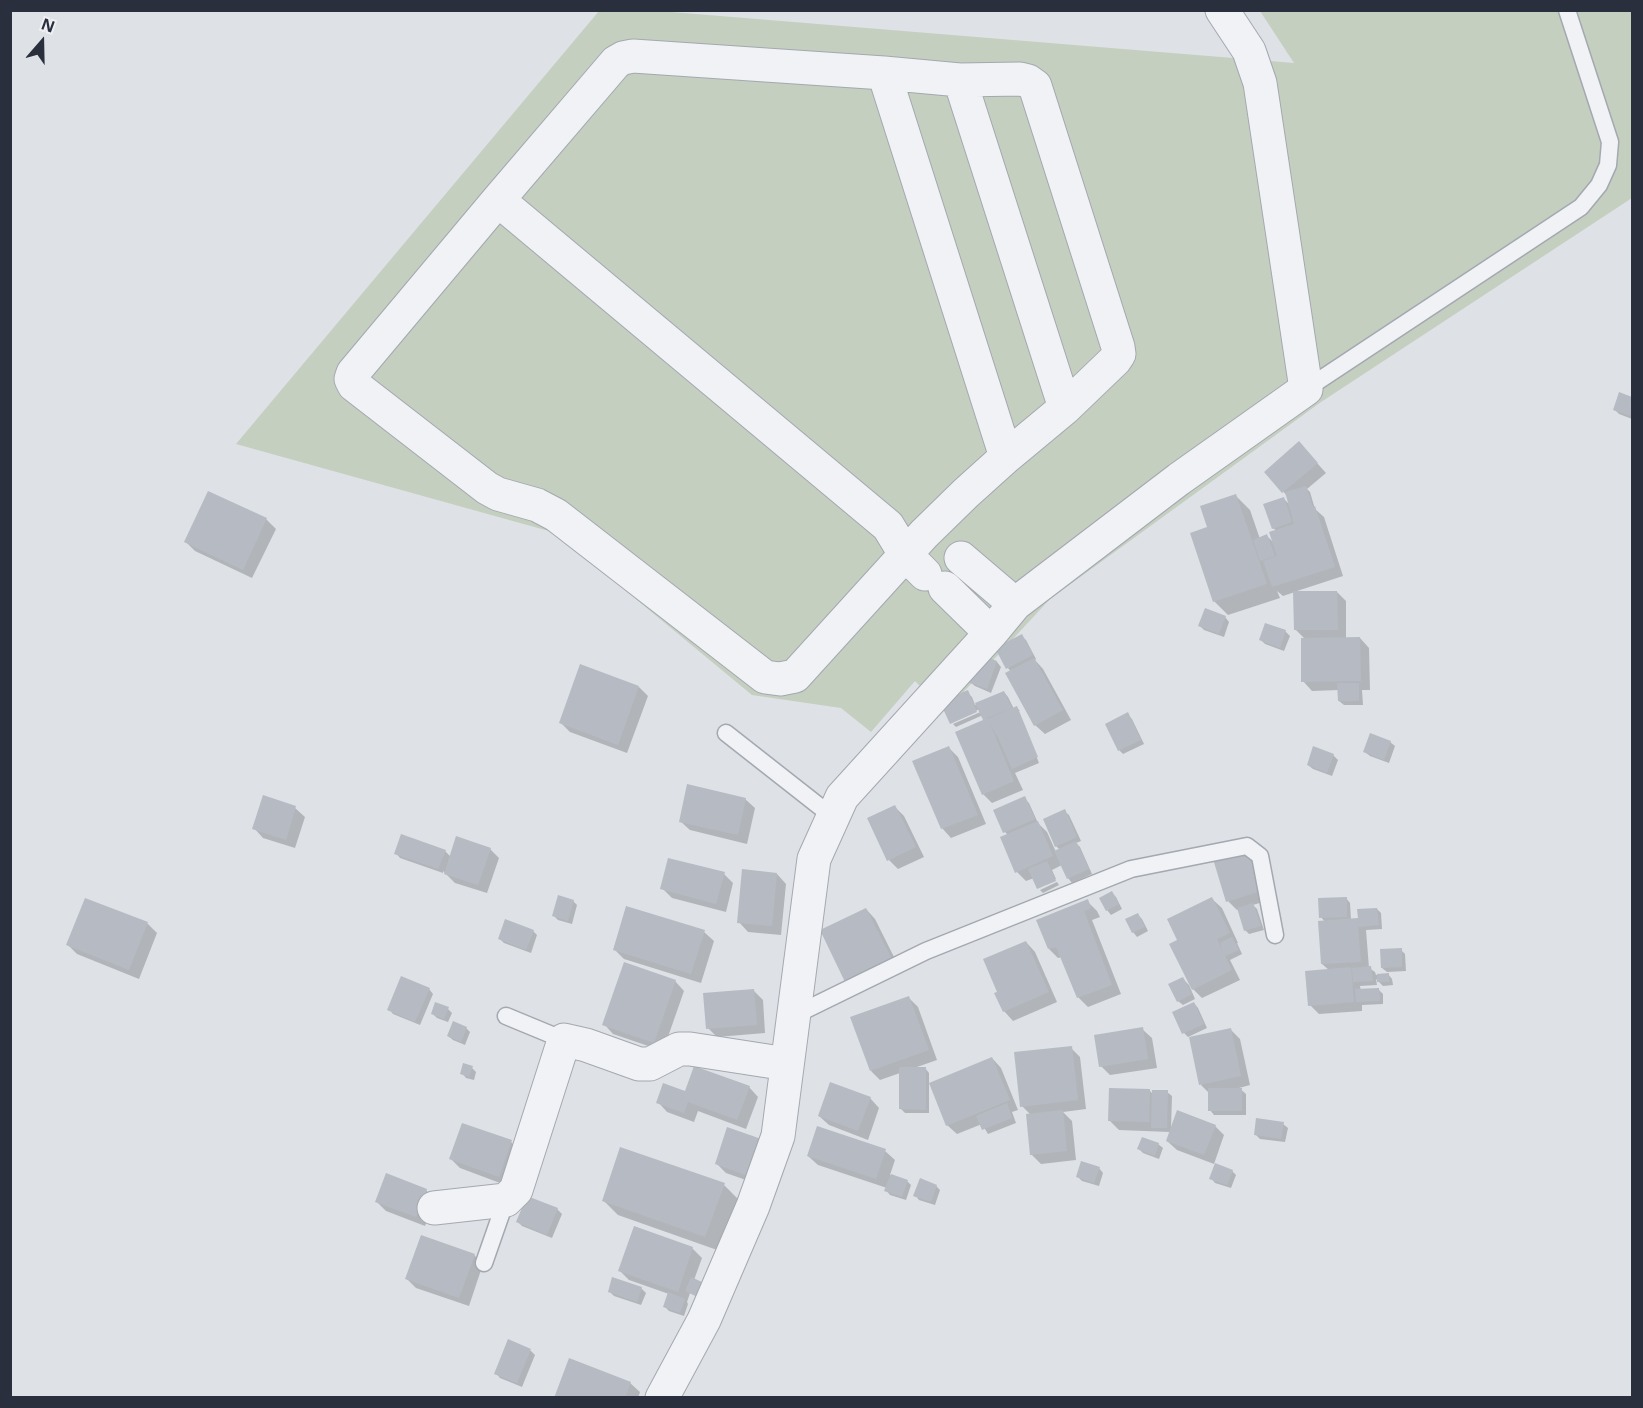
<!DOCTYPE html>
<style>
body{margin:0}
#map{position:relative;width:1643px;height:1408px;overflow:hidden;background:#dee1e6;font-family:"Noto Sans",sans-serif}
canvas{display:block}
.frame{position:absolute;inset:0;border:12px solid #292f3c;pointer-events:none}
.north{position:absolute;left:12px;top:12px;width:60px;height:60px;-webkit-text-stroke:4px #eef0f4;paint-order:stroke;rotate:20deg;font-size:16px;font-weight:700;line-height:24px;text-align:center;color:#292f3c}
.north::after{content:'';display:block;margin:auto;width:21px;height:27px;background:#292f3c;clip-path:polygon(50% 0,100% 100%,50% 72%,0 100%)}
</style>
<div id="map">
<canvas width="1643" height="1408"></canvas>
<div class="frame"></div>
<div class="north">N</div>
</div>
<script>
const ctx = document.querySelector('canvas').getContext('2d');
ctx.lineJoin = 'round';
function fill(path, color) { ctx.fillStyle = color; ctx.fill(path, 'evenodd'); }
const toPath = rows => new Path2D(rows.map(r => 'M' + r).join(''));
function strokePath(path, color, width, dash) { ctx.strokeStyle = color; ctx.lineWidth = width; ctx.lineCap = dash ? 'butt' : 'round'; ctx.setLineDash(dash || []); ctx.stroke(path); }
fill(toPath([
 [599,11,659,11,1294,63,1260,11,1632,11,1632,198,1321,402,1050,599,945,712,915,681,871,732,841,708,752,695,556,533,236,444]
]), '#c4cfc0');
fill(toPath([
 [1620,394,1632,399,1632,419,1619,414,1615,410],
 [1308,453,1326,473,1307,489,1310,492,1315,509,1324,517,1343,576,1297,591,1337,592,1346,601,1346,639,1360,638,1369,648,1370,690,1362,690,1363,705,1344,705,1339,701,1339,690,1312,691,1303,681,1305,639,1295,629,1295,592,1283,596,1277,591,1280,598,1228,615,1214,601,1209,528,1236,496,1250,510,1260,539,1267,536,1275,544,1277,531,1273,528,1284,499,1291,506,1288,497,1266,472],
 [266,519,276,529,252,578,195,551,186,542],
 [1225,617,1229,622,1224,637,1204,630,1200,626],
 [1285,631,1290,636,1284,651,1265,644,1261,640],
 [1021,636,1026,640,1036,659,1035,660,1043,669,1071,720,1045,734,1035,725,1011,672,1008,668],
 [980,656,997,662,1001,667,991,693,975,686,970,682],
 [639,687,648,696,627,753,570,732,561,723],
 [967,692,972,697,975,705,1004,692,1008,697,1014,709,1017,708,1020,711,1018,711,1039,763,1015,773,1023,790,992,803,983,794,986,721,983,715,956,727,953,724,985,710,984,707,951,722],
 [1127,714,1132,719,1144,744,1123,754,1119,750],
 [1390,742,1395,746,1389,763,1370,756,1365,752],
 [949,748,958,757,986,824,951,838,942,828],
 [1333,755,1338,760,1332,776,1313,769,1308,765],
 [1024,798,1029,803,1038,823,1047,832,1056,852,1060,850,1056,846,1064,811,1069,815,1081,841,1076,843,1080,847,1092,874,1072,883,1068,878,1062,865,1052,870,1056,879,1038,887,1034,878,1026,881,1017,872,1008,835,1005,832],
 [745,799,755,808,747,844,690,830,680,821],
 [895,807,904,816,924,857,898,869,889,860],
 [295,808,305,817,295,848,263,838,254,828],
 [490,849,499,858,487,893,455,883,443,871,443,873,400,858,396,853,445,851,451,857],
 [1247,851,1257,860,1269,900,1253,905,1257,909,1264,930,1249,934,1245,930,1239,910,1237,910,1228,901],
 [724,874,733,883,726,912,672,898,662,888],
 [777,874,786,884,781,935,748,932,739,922],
 [1057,882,1059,885,1043,893,1040,890],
 [1112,893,1116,897,1122,909,1111,915,1107,910],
 [1346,898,1350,903,1351,920,1357,920,1377,909,1381,913,1382,929,1366,930,1369,968,1375,972,1376,975,1388,974,1392,979,1393,985,1383,986,1376,979,1377,985,1360,986,1361,991,1379,990,1383,994,1383,1004,1362,1005,1362,1011,1319,1014,1310,1005,1329,970,1322,964,1325,922,1321,917],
 [1212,899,1222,908,1238,943,1237,943,1242,954,1230,960,1240,980,1202,998,1189,985,1195,999,1183,1005,1178,1001,1183,979,1191,987,1179,941],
 [86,900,148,924,157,933,139,979,77,954,68,945],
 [573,901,577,905,572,924,558,920,553,915],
 [1087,901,1097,911,1100,917,1092,920,1121,994,1088,1007,1078,997,1062,957,1058,958,1049,949],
 [866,909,875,919,900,969,856,991],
 [1138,915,1142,919,1148,931,1137,937,1133,932],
 [533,931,537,935,531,953,504,943,499,938],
 [704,932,714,941,701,983,624,959,615,950],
 [1026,942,1035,952,1057,1002,1013,1021,1004,1011],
 [1401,950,1405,954,1406,971,1387,972,1382,968],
 [675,981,684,991,663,1051,613,1034,604,1024],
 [429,989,433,994,420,1025,393,1014,389,1009],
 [753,990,763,1000,765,1033,717,1037,708,1028],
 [909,998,918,1007,937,1060,914,1068,925,1068,929,1073,929,1113,905,1113,901,1109,900,1073,880,1080,871,1071],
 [1194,1003,1198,1008,1207,1028,1188,1037,1184,1033],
 [448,1009,452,1013,448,1022,437,1018,432,1013],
 [466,1028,470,1032,465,1045,453,1040,448,1036],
 [1142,1029,1152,1038,1157,1068,1110,1075,1101,1066],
 [1230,1029,1240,1039,1250,1085,1239,1088,1246,1094,1246,1115,1214,1115,1210,1110,1210,1094,1201,1085],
 [1071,1048,1080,1057,1086,1109,1063,1112,1072,1121,1076,1160,1041,1164,1031,1154,1031,1115,1022,1106],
 [992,1058,1001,1068,1018,1110,1012,1112,1016,1123,988,1134,982,1124,957,1134,947,1125],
 [472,1068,476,1072,474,1080,466,1078,462,1073],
 [749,1087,758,1097,746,1129,698,1111,694,1122,667,1112,658,1102,686,1093],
 [1150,1091,1153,1094,1167,1092,1172,1096,1171,1129,1215,1126,1224,1135,1214,1164,1177,1150,1167,1141,1170,1132,1119,1130,1110,1121],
 [870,1098,879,1108,868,1140,829,1125,819,1116],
 [1283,1124,1288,1128,1285,1142,1260,1139,1256,1135],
 [728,1129,763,1186,726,1173,716,1163],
 [511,1142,520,1151,508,1186,460,1168,451,1159],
 [1158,1144,1163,1148,1159,1159,1143,1153,1139,1149],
 [885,1151,895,1160,890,1175,907,1181,911,1185,906,1200,890,1195,886,1190,887,1188,818,1165,808,1156],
 [1099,1168,1103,1173,1099,1186,1082,1181,1078,1177],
 [1232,1171,1236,1175,1231,1188,1215,1183,1211,1178],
 [724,1185,738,1199,720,1251,618,1215,603,1200],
 [936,1186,940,1190,935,1205,919,1200,915,1195],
 [426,1190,435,1200,425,1226,386,1211,376,1201],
 [557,1209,562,1214,552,1238,522,1226,518,1222],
 [692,1248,702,1258,694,1280,701,1284,706,1288,703,1300,690,1293,687,1302,688,1304,684,1316,669,1311,665,1307,669,1294,629,1280,620,1271],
 [474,1255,483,1264,469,1306,416,1288,407,1279],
 [641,1288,646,1293,641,1305,614,1296,609,1291],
 [508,1341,531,1351,535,1355,522,1387,500,1378,496,1373],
 [630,1383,640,1392,638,1398,555,1398]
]), '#0003');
fill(toPath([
 [1619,392,1632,397,1632,409,1630,416,1613,410],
 [1299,441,1318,463,1282,493,1264,472],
 [1306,486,1313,507,1315,506,1335,567,1272,587,1263,561,1277,556,1269,532,1294,524,1285,492],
 [208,491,267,518,243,570,184,542],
 [1236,494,1267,584,1213,602,1190,533,1207,527,1200,506],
 [1284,497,1292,522,1272,529,1263,504],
 [1267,534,1275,556,1260,561,1253,540],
 [1293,591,1337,591,1338,630,1294,630],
 [1205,608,1226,616,1219,634,1198,626],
 [1265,623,1286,630,1280,648,1259,640],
 [1022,634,1033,655,1006,669,995,648],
 [1360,637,1361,681,1301,682,1301,638],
 [979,654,997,661,987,689,968,682],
 [1034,658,1063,710,1034,726,1005,673],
 [580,664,639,686,618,745,559,723],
 [1337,683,1359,683,1359,701,1338,701],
 [968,690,977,712,950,724,940,702],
 [1004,691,1012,708,987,718,987,719,1017,706,1038,757,1012,769,997,735,996,735,990,724,1014,781,982,795,955,732,983,720,975,703],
 [1128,712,1141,740,1118,751,1105,724],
 [1370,733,1391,741,1384,760,1363,752],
 [949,746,978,815,941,829,912,761],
 [1313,746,1334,754,1327,773,1307,765],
 [687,784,746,798,738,835,679,822],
 [263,795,296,806,286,840,252,829],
 [1025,796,1035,819,1003,833,993,810],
 [895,805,916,847,887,861,867,818],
 [1065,809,1077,837,1055,847,1043,819],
 [1038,821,1053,856,1015,873,1000,837],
 [401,834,446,850,438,869,394,854],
 [456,836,491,848,478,885,444,874],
 [1076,841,1089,869,1067,879,1054,851],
 [1248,849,1261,891,1226,902,1213,859],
 [668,858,725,872,716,904,660,889],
 [1047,861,1056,881,1037,889,1028,869],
 [742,869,777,873,772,926,737,923],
 [1112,891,1119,904,1106,911,1099,898],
 [558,895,574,900,568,921,552,916],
 [1212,897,1230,933,1217,939,1222,951,1220,943,1232,937,1239,950,1225,956,1232,970,1192,990,1169,944,1177,940,1167,919],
 [1347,897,1347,917,1319,918,1318,898],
 [85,898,148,922,129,970,66,945],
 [1088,899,1091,908,1084,911,1112,985,1077,998,1056,947,1048,949,1036,920],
 [1253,903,1261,926,1244,931,1237,908],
 [626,906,705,930,691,974,613,950],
 [866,908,892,959,845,982,820,930],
 [1377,908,1379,925,1358,927,1361,962,1321,964,1318,921,1358,918,1357,909],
 [1138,913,1145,927,1132,933,1125,919],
 [505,919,534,930,526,950,498,939],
 [1026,941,1049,992,1003,1012,994,993,997,992,983,959],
 [1402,948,1402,967,1381,968,1380,949],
 [624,962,676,980,654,1043,602,1025],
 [1371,966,1373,981,1353,982,1352,968],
 [1351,967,1354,1002,1308,1006,1305,971],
 [1389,973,1389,982,1377,982,1377,974],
 [401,976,430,988,415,1022,387,1010],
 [1183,977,1192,994,1177,1002,1168,984],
 [1379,988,1380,1001,1356,1002,1355,989],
 [754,989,757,1025,706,1029,703,993],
 [909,996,929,1050,870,1071,850,1017],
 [435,1002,449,1007,444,1019,431,1014],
 [1194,1002,1204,1024,1182,1034,1172,1012],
 [453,1021,467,1027,461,1042,447,1036],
 [1143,1027,1148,1059,1099,1067,1094,1035],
 [1231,1028,1241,1076,1199,1085,1189,1037],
 [1072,1046,1078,1100,1020,1107,1014,1052],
 [992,1057,1010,1100,946,1126,929,1083],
 [463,1063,473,1066,469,1077,460,1074],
 [694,1066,750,1086,737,1120,688,1102,684,1113,656,1103,663,1083,685,1091],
 [899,1067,926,1067,926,1110,899,1109],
 [830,1082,871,1097,858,1131,818,1116],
 [1109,1088,1150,1089,1149,1122,1108,1121],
 [1208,1088,1242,1088,1242,1111,1208,1111],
 [1152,1090,1168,1090,1167,1128,1151,1128],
 [1007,1103,1012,1118,982,1130,976,1116],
 [1063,1110,1067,1151,1030,1155,1026,1114],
 [1177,1110,1216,1125,1204,1155,1166,1141],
 [1256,1118,1284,1122,1281,1139,1254,1135],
 [462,1123,512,1140,499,1177,449,1159],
 [817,1126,886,1149,876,1179,807,1156],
 [727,1127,767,1141,754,1178,715,1164],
 [1142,1137,1159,1143,1155,1156,1137,1149],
 [620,1147,725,1183,705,1237,602,1201],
 [1081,1161,1100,1167,1094,1183,1076,1177],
 [1215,1163,1233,1170,1227,1185,1209,1179],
 [386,1173,427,1189,416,1217,375,1202],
 [891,1174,908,1180,902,1197,884,1191],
 [920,1178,937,1185,931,1202,913,1196],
 [527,1196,558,1208,547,1235,516,1222],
 [634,1226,693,1247,678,1292,618,1271],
 [421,1235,475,1254,459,1298,405,1279],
 [612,1277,642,1287,637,1302,608,1292],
 [691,1277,702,1282,698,1297,685,1291],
 [668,1292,685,1299,680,1313,663,1307],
 [508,1339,531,1349,517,1383,494,1374],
 [569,1358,631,1382,625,1398,554,1398]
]), '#b6bac2');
const service = toPath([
 [1306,389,1581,207,1599,185,1608,165,1610,142,1567,10],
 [726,733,833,817],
 [506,1016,564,1040],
 [793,1016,926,951,1131,869,1247,846,1260,856,1275,935],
 [484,1263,506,1200]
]);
const minor = toPath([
 [633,56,884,73,960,80,1020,79,1028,81,1035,86,1118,347,1119,354,1115,360,1065,408,1006,457,966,493,924,534,795,676,780,679,765,677,556,515,537,505,498,494,487,488,354,385,351,379,353,373,498,200,616,62,623,58,633,56],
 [884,73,1006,457],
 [960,80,1065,408],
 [498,200,888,526,905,554,925,574],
 [961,558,1015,604],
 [945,588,991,633],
 [434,1208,506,1200,516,1190,564,1040,586,1045,639,1064,650,1064,679,1049,690,1049,787,1064],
 [662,1398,704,1320,753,1206,778,1136,814,859,842,797,991,633,1015,604,1179,479,1306,389,1260,83,1249,51,1222,10]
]);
strokePath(service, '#a4a8b0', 19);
strokePath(minor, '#a4a8b0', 35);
strokePath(service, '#f1f2f5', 16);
strokePath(minor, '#f1f2f5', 33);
</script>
